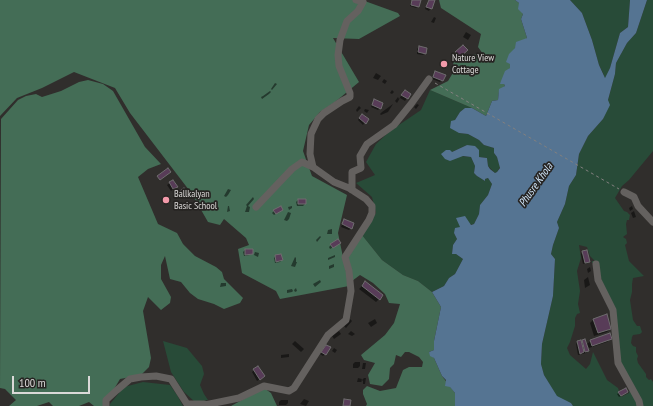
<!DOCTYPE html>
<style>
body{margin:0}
#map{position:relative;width:653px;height:406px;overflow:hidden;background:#302e2c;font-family:"PT Sans Narrow",sans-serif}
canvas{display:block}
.scale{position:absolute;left:12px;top:376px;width:78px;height:18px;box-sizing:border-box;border:2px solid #dbd9d8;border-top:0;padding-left:5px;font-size:12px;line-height:14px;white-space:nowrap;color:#dbd9d8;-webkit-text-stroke:3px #262422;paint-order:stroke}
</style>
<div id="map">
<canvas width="653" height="406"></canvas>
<div class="scale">100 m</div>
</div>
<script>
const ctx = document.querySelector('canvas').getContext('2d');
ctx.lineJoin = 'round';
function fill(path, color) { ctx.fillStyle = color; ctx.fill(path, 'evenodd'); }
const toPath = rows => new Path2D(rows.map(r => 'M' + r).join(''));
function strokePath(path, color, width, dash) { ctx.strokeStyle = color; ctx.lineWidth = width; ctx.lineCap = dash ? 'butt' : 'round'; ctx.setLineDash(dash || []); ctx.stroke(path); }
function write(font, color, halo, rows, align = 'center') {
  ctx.font = font + ' "PT Sans Narrow",sans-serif'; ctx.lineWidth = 3.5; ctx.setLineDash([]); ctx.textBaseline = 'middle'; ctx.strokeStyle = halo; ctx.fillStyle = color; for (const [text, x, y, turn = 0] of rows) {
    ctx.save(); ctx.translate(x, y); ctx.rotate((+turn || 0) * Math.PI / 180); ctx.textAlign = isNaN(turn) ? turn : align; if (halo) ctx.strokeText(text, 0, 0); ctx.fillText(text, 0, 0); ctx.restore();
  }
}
fill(toPath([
 [570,0,630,0,628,27,620,33,610,68,605,79,603,73,599,65,592,40,582,13],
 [647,0,653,0,653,151,629,180,622,186,615,198,624,211,627,212,630,215,629,220,627,220,626,224,627,234,623,237,626,239,627,243,625,245,629,261,644,276,633,278,632,284,632,292,630,300,633,320,637,326,640,326,642,332,640,334,633,335,632,337,631,343,633,346,636,347,636,352,638,356,637,359,638,363,646,374,646,377,649,380,651,379,653,382,653,406,642,406,621,363,617,338,597,263,592,263,592,261,595,261,590,256,587,247,579,245,581,258,577,271,580,291,578,304,580,313,577,314,575,318,575,326,570,342,567,348,570,355,586,369,590,364,593,352,607,380,618,388,621,397,629,393,629,391,633,394,638,406,573,406,571,403,557,397,544,375,541,364,542,344,553,296,555,259,551,254,553,245,559,228,557,222,565,204,569,186,576,175,579,154,588,136,603,119,615,74,616,63,627,43,636,33],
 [430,90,472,108,465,108,460,112,455,120,459,133,468,134,479,140,484,145,494,148,494,153,497,157,500,167,497,172,495,173,488,166,487,158,479,157,467,145,452,152,442,154,471,157,475,166,474,173,477,176,485,181,485,179,488,178,492,184,488,195,480,205,479,214,474,224,460,227,454,233,457,239,453,245,452,254,456,254,463,259,455,274,449,278,444,286,432,292,418,281,403,275,382,260,362,235,376,213,372,197,356,183,375,175,366,162,376,144,390,131,421,110],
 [163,341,187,348,202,366,204,374,200,385,204,394,208,400,195,402,184,392,171,372],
 [143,382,170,385,177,395,183,406,110,406,110,404,124,387]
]), '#284b38');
fill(toPath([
 [0,0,362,0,398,13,400,16,359,39,333,38,359,82,335,102,320,112,309,125,303,151,312,176,347,195,338,233,349,286,280,299,276,291,242,273,238,249,249,245,246,238,224,219,220,225,208,222,192,194,130,113,115,88,74,72,42,88,17,98,0,116],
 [439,0,515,0,519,3,523,14,521,19,527,38,515,48,510,68,501,84,504,84,505,86,499,91,498,100,492,101,486,116,472,108,430,90,448,81,454,71,453,60,470,55,483,54,478,47,481,34,441,8],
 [88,80,103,84,113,91,145,147,161,164,148,169,138,177,158,224,177,233,183,244,195,256,216,267,222,272,224,279,243,298,240,303,224,309,214,304,198,299,190,293,181,282,170,279,165,256,161,265,161,279,171,297,170,303,161,310,148,297,143,311,151,358,149,367,141,375,120,379,104,406,94,406,89,402,79,406,53,406,49,402,37,406,9,406,16,400,5,389,0,388,1,119,18,100,26,96,36,94,42,97,61,91,79,82],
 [362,235,382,260,403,275,418,281,432,292,441,307,434,341,434,350,429,352,434,358,442,376,455,393,455,406,366,406,367,404,363,394,363,390,367,386,380,391,396,388,403,370,409,367,422,367,423,362,419,357,409,352,405,352,401,357,396,355,394,364,390,368,389,379,382,386,370,384,368,375,375,363,364,360,361,355,385,335,394,323,400,304,389,303,385,294,373,283,360,275,352,281,348,258],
 [264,388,271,393,277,406,231,406]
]), '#446d56');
fill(toPath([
 [515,0,570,0,582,13,592,40,599,65,605,78,610,68,620,33,628,27,630,0,647,0,636,33,627,43,616,63,615,74,608,100,610,105,603,119,588,136,579,154,576,175,569,186,565,204,557,222,559,228,553,245,551,254,555,259,553,296,542,344,541,364,544,375,557,396,571,403,573,406,455,406,455,393,450,387,445,386,446,380,442,376,434,358,430,356,429,352,434,350,434,341,441,307,432,292,444,286,449,278,455,274,463,259,456,254,452,254,453,245,457,239,454,233,455,228,460,227,456,218,465,216,471,225,474,224,479,214,480,205,488,195,492,184,488,178,485,179,485,181,477,176,474,173,475,166,471,157,463,156,450,161,445,159,441,154,446,150,450,150,452,152,467,145,475,146,479,150,479,157,487,158,488,166,490,169,495,173,497,172,500,168,497,157,494,153,494,148,484,145,479,140,468,134,459,133,450,128,451,121,455,120,460,112,465,108,472,108,486,116,492,101,498,100,499,89,505,86,504,84,500,84,501,81,505,71,510,68,510,64,506,62,509,54,515,48,516,42,527,38,521,19,523,14,518,9,519,3]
]), '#557492');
fill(toPath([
 [412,0,419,0,418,6,416,8,410,6],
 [429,0,434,1,429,11,425,9],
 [434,17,436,18,434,23,431,22],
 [466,32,471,35,468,40,463,37],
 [463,46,466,50,458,58,454,54],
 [419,47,425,53,423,55,417,54,417,49],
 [436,72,442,80,440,82,432,79],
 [376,73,381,76,378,80,373,78],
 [384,79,387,81,385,84,382,82],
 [275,83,277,84,272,90,271,89],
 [392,90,394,92,392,94,390,93],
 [270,91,271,92,269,94,262,99,261,97,263,96],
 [403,93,410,94,405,101,400,98,397,103,395,101,398,97,399,99],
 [375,101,380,108,378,110,371,107],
 [393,104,388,112,381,115,380,114,382,112],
 [417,104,419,105,416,109,414,107],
 [359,106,361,108,357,112,356,110],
 [365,109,369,110,367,113,364,111],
 [360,117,367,119,363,125,358,120],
 [173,181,174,188,171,191,167,185],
 [228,189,231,190,228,195,226,197,224,196],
 [177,194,184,194,176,199,175,196],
 [253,197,254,199,248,206,250,207,249,212,245,212,247,206,246,205],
 [298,200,305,204,303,206,297,206,296,202],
 [228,206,229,206,230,211,227,212],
 [292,206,292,208,289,210,288,207],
 [632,206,633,209,630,211,629,208],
 [282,210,274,215,272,213,274,211],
 [634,211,636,217,633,218,631,213],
 [288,212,291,213,289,219,287,221,284,220],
 [344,220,351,228,349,230,341,227],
 [332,229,332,234,327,234,328,230],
 [320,236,321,237,317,242,316,240],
 [331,245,337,245,330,249,329,247],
 [245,250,252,253,250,255,244,256,243,252],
 [255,252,259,253,258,257,254,255],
 [583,252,589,261,583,264,581,254],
 [335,255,335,257,328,260,328,258],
 [276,256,282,260,280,262,275,263,274,258],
 [295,257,296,258,296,262,297,262,295,267,291,266],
 [334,264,334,267,329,269,329,266],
 [590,267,591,271,588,273,587,269],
 [588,277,590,285,585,288,584,280],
 [320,280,321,282,315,287,313,284],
 [221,283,226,283,226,286,220,287],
 [362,286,379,299,376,302,359,289],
 [296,288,297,291,295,292,294,290,292,292,287,293,287,290,292,289,293,291],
 [350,319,352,321,346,328,344,326],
 [375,319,377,323,371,327,368,323],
 [593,320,610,329,607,332,594,336,590,323],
 [339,331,341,334,334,339,332,336],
 [351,331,355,334,352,336,348,334],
 [611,339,607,342,589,348,587,344,591,341],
 [585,340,588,351,586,353,578,355,576,344,578,342],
 [295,341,304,349,301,352,292,344],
 [324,348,325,354,323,356,320,354],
 [334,348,337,350,335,353,332,351],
 [289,354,289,357,281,358,281,355],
 [355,362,360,362,360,366,358,368,353,368,353,364],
 [363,363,366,363,365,369,362,369],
 [258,367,262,378,257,381,252,372],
 [358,378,362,379,361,381,364,378,366,378,365,384,363,384,363,380,361,382,357,382],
 [627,392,619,397,617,394,619,393],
 [304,399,309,401,306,406,300,404],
 [281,400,288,400,288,403,286,405,279,405,279,402]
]), '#0007');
const building = toPath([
 [412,0,421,0,419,7,411,5,412,0],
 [429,0,435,0,432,9,426,7,429,0],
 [463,45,468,50,460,57,455,52,463,45],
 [419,46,427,48,426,54,418,52,419,46],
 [435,71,446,75,443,81,433,77,435,71],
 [405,90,411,94,408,99,401,95,405,90],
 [374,99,383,103,381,109,372,105,374,99],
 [362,114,369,119,366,124,359,118,362,114],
 [168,168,171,172,160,180,157,176,168,168],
 [173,180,178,187,173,189,169,182,173,180],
 [184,188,187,192,178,197,176,194,184,188],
 [298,199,306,199,306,204,298,204,298,199],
 [281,206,283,210,276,214,273,210,281,206],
 [344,219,354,223,352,229,342,224,344,219],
 [338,239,341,243,333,248,330,244,338,239],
 [245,249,253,249,253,254,245,255,245,249],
 [587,250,590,262,585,263,582,251,587,250],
 [281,254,283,260,276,262,275,255,281,254],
 [365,281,383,295,380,300,362,286,365,281],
 [607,314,611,329,598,333,593,319,607,314],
 [610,333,612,339,592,346,590,340,610,333],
 [585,339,589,351,585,352,582,340,585,339],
 [581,340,584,352,580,354,577,341,581,340],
 [326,345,331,347,326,355,321,352,326,345],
 [258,366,265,376,260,380,253,369,258,366],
 [626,388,628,392,621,396,618,392,626,388],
 [344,399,351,400,350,406,343,406,344,399]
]);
fill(building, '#583c58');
strokePath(building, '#6e6c6e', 1);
strokePath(toPath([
 [435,83,619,189]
]), '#82807f', 1, [3, 3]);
strokePath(toPath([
 [352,190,352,172,361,168,360,156,367,144,394,125,411,104,429,79],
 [624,192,634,197,638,206,653,222],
 [256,207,292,169,302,162,313,167],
 [596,264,598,280,613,310,618,363,639,401,640,406],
 [106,406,106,400,117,390,130,379,141,377,156,376,171,379,187,404,204,404],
 [200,406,239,398,264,386,289,391,294,388,328,335,346,320,351,291,349,271,345,257,369,220,372,213,372,206,366,199,349,188,334,182,313,167,310,154,311,134,318,119,324,113,342,101,350,97,350,93,339,66,338,55,340,40,347,21,358,11,363,2,356,0]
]), '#64615f', 7);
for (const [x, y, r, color] of [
 [444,64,4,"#f39aaa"],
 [166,200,4,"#f39aaa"]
]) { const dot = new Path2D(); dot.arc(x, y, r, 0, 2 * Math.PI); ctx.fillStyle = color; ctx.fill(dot); strokePath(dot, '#262422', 1.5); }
write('10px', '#dbd9d8', '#262422', [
 ["Nature View",452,58],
 ["Cottage",452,70],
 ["Ballkalyan",174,194],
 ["Basic School",174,206]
], 'left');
write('italic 11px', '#d0e5f9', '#262422', [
 ["Phusre Khola",536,185,-55]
]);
</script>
